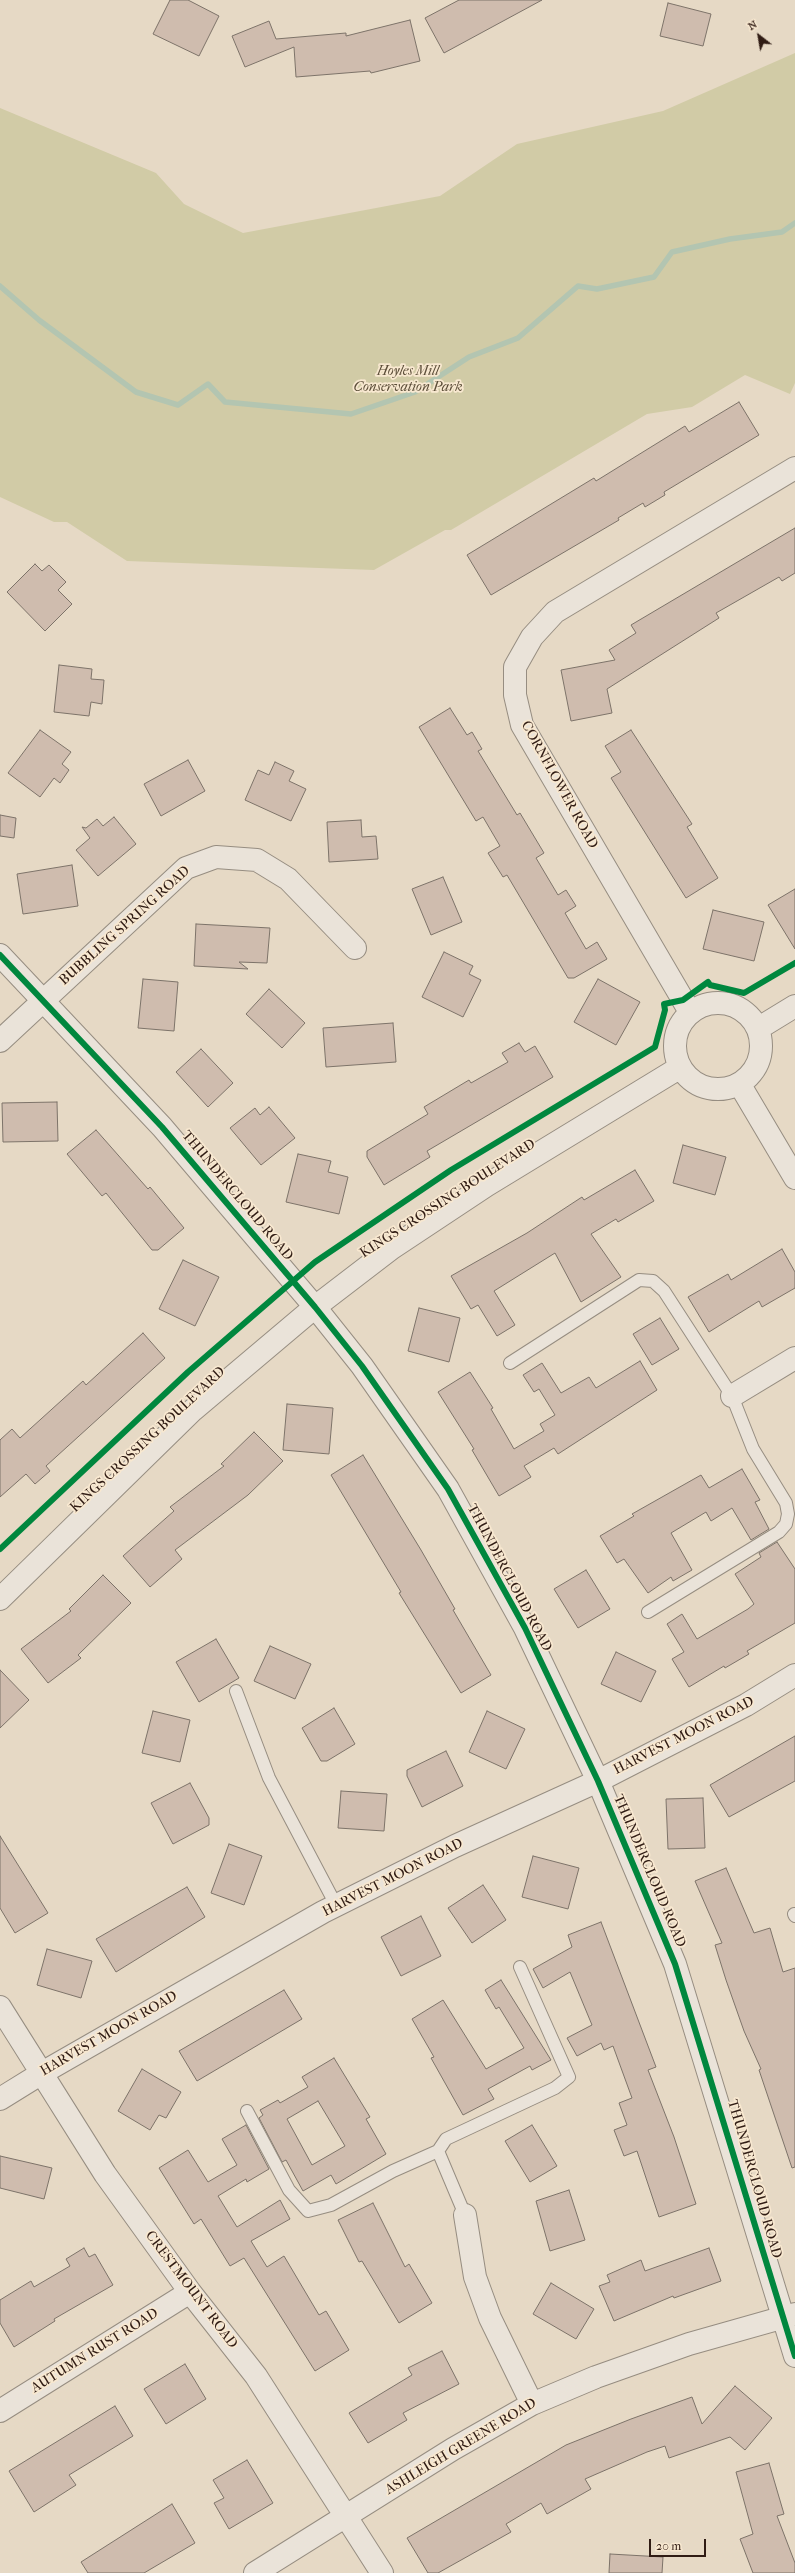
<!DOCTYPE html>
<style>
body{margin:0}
#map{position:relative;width:795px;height:2573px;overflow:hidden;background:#e6d9c5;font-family:"IM FELL French Canon",serif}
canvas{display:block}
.north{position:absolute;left:739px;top:16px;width:40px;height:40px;-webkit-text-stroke:3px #f8e8d0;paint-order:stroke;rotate:329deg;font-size:11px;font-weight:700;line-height:16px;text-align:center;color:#301c14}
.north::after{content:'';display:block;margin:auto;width:14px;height:18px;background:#301c14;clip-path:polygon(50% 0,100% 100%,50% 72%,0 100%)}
.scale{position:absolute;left:649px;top:2539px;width:57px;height:18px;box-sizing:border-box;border:2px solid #301c14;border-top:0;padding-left:5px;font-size:12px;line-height:14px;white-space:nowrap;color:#301c14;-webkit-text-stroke:3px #f8e8d0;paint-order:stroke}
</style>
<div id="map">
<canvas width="795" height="2573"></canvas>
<div class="north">N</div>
<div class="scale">20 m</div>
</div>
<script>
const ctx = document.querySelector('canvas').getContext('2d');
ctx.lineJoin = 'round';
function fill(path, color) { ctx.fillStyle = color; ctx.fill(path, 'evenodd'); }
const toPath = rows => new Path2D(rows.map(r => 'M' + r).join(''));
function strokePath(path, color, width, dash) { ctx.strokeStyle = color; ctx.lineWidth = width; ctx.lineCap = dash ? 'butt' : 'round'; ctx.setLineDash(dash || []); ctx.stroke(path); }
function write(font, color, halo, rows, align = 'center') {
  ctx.font = font + ' "IM FELL French Canon",serif'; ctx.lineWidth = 3.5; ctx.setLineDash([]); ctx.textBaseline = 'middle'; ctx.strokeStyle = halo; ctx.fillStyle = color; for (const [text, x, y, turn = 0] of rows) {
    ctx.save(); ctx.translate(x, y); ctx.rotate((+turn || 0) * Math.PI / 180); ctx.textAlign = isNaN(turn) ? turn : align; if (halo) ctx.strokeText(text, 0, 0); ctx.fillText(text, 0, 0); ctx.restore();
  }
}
fill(toPath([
 [795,53,795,383,790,394,745,375,692,407,647,414,451,530,445,530,374,570,127,561,67,522,54,522,0,497,0,108,156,173,184,204,243,233,440,196,517,144,663,111]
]), '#d1cba6');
strokePath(toPath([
 [0,286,39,320,136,392,178,405,208,384,225,402,351,414,415,392,469,357,518,338,578,286,597,289,654,277,672,252,730,239,782,232,795,223]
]), '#b3c5b1', 5.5);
const building = toPath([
 [170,0,188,0,219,16,199,56,153,34,170,0],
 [459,0,542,0,444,53,425,18,459,0],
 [668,3,711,14,703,46,660,36,668,3],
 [410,20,420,61,371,73,370,71,296,77,294,47,245,67,232,36,269,21,276,39,346,33,346,36,410,20],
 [739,402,759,435,664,492,665,495,645,507,643,503,618,518,619,520,491,595,467,555,594,478,596,481,685,426,689,432,739,402],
 [795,528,795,573,782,581,779,577,716,613,719,618,607,689,612,713,571,721,561,670,615,660,609,650,636,633,631,625,795,528],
 [35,564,42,571,49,565,66,582,58,590,72,604,45,631,7,592,35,564],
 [59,665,92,669,91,679,104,680,102,704,91,702,89,716,54,712,59,665],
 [450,708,467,735,472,732,482,749,478,751,517,815,520,813,544,853,536,858,558,895,566,890,576,906,565,913,586,949,597,942,607,959,574,978,568,978,507,875,503,877,488,853,500,846,483,817,476,821,419,727,450,708],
 [40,730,71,752,62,764,69,770,60,783,54,778,40,797,8,773,40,730],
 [631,730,692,824,687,827,718,878,686,898,611,778,621,772,605,746,631,730],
 [188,760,205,791,161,816,144,784,188,760],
 [275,762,294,771,289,781,306,789,291,821,245,800,258,770,269,775,275,762],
 [0,815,16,818,14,838,0,836,0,815],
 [114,817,136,844,98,876,76,850,90,838,82,827,86,828,97,819,103,826,114,817],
 [361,820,362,837,376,836,378,859,329,862,327,822,361,820],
 [72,865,78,906,23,914,17,874,72,865],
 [443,877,462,922,431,935,412,889,443,877],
 [795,889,795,949,768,905,795,889],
 [713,910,764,922,754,961,703,949,713,910],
 [196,924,270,928,267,963,239,962,248,969,194,966,196,924],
 [444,952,473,966,469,974,481,980,463,1017,422,997,444,952],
 [143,979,178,982,174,1031,138,1028,143,979],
 [598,979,640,1002,616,1045,574,1022,598,979],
 [269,989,305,1023,282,1048,246,1014,269,989],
 [393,1023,396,1062,326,1067,323,1028,393,1023],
 [519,1043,525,1052,535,1046,553,1077,427,1151,430,1157,384,1185,367,1157,367,1151,428,1114,424,1107,469,1080,471,1083,508,1062,502,1053,519,1043],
 [201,1049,233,1083,208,1107,176,1072,201,1049],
 [57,1102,58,1141,3,1142,2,1103,57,1102],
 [269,1107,295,1138,261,1165,230,1128,255,1108,260,1115,269,1107],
 [96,1130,148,1189,150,1187,184,1228,158,1250,152,1250,106,1193,102,1196,67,1154,96,1130],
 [683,1145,726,1157,715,1195,673,1183,683,1145],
 [298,1154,331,1161,328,1172,348,1177,339,1214,286,1202,298,1154],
 [635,1170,654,1201,618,1222,616,1219,591,1234,621,1277,581,1302,555,1253,494,1291,515,1325,497,1336,478,1305,471,1309,451,1276,527,1233,582,1197,584,1200,635,1170],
 [782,1249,795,1272,795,1288,762,1307,759,1301,709,1332,688,1297,728,1274,731,1280,782,1249],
 [183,1260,219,1277,195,1326,159,1309,183,1260],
 [419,1308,460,1318,449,1362,408,1351,419,1308],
 [660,1318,679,1349,652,1365,633,1334,660,1318],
 [143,1333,165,1358,46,1466,50,1471,35,1484,26,1474,0,1497,0,1440,12,1429,20,1438,83,1381,86,1385,143,1333],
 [640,1361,657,1390,558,1454,554,1448,524,1466,531,1477,499,1496,472,1450,474,1449,438,1392,470,1372,493,1408,491,1409,514,1449,544,1431,540,1424,555,1415,539,1389,534,1392,523,1375,542,1363,561,1393,589,1377,596,1388,640,1361],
 [287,1404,333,1408,329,1454,283,1450,287,1404],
 [254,1432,283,1461,248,1495,175,1550,182,1559,150,1587,123,1556,174,1511,170,1507,224,1466,221,1464,254,1432],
 [363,1455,421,1550,455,1609,453,1610,491,1675,461,1693,399,1593,401,1592,331,1475,363,1455],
 [742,1469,760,1500,755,1502,769,1529,751,1540,732,1508,711,1521,706,1512,671,1533,692,1570,673,1581,671,1577,648,1593,624,1559,617,1563,600,1536,634,1516,632,1514,701,1475,709,1488,742,1469],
 [777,1542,795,1569,795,1623,747,1651,749,1654,725,1668,724,1666,689,1687,672,1659,684,1652,667,1624,682,1614,697,1639,748,1609,754,1604,735,1574,761,1557,759,1553,777,1542],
 [586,1570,610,1609,578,1628,554,1589,586,1570],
 [103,1575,131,1603,78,1655,81,1658,48,1683,21,1649,71,1611,69,1609,103,1575],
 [216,1639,239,1678,199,1702,176,1662,216,1639],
 [270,1646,311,1664,295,1699,254,1681,270,1646],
 [616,1652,656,1671,641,1702,601,1684,616,1652],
 [0,1670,29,1700,0,1728,0,1670],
 [334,1708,355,1744,327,1761,321,1761,302,1728,334,1708],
 [153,1711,190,1720,180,1762,142,1753,153,1711],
 [487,1711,525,1729,506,1769,469,1752,487,1711],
 [795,1736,795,1781,729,1817,710,1785,795,1736],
 [446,1751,463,1786,422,1807,407,1776,407,1770,446,1751],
 [190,1783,209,1818,209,1825,173,1844,151,1803,190,1783],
 [341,1791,387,1794,384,1831,338,1828,341,1791],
 [703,1798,705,1848,668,1849,666,1799,703,1798],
 [0,1836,48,1913,15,1933,0,1908,0,1836],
 [229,1844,262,1856,244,1905,211,1893,229,1844],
 [533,1856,579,1868,568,1909,522,1897,533,1856],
 [726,1868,754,1933,770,1928,783,1972,795,1968,795,2167,792,2168,759,2070,761,2069,744,2031,726,1980,715,1945,722,1943,695,1881,726,1868],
 [483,1885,506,1920,472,1943,448,1908,483,1885],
 [187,1887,205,1917,116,1972,96,1939,187,1887],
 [421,1916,441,1956,401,1976,381,1937,421,1916],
 [601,1922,656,2067,648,2070,674,2137,696,2204,659,2217,637,2151,624,2156,614,2130,627,2125,619,2103,632,2098,613,2046,604,2050,601,2043,577,2056,567,2038,592,2025,570,1972,543,1988,533,1969,572,1947,568,1935,601,1922],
 [47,1949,92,1961,81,1998,37,1985,47,1949],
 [501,1980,551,2060,532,2070,530,2066,488,2089,494,2099,463,2115,431,2058,434,2057,412,2019,443,2000,486,2069,524,2048,499,2007,496,2009,485,1990,501,1980],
 [284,1990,302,2019,197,2081,179,2051,284,1990],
 [334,2058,370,2117,366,2119,386,2154,336,2184,331,2175,303,2191,286,2160,282,2162,259,2118,263,2115,260,2110,278,2100,280,2103,308,2087,302,2077,334,2058],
 [318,2101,345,2146,312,2165,287,2119,318,2101],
 [142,2069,181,2092,166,2118,159,2115,150,2130,118,2111,142,2069],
 [246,2125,269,2169,247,2182,246,2179,218,2196,237,2227,280,2200,290,2219,251,2241,267,2267,284,2256,319,2315,326,2311,349,2350,315,2371,244,2258,230,2266,201,2219,194,2224,159,2168,188,2150,208,2182,237,2165,222,2139,246,2125],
 [532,2125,557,2166,530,2182,505,2141,532,2125],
 [0,2156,52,2168,44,2199,0,2188,0,2156],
 [569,2190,585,2240,550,2251,536,2201,569,2190],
 [373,2203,405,2267,409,2264,432,2303,399,2323,362,2261,359,2262,338,2220,373,2203],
 [84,2248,89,2257,95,2254,113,2285,54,2319,55,2321,14,2347,0,2323,0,2300,31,2281,34,2287,70,2266,66,2259,84,2248],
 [709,2248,721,2281,674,2298,673,2296,614,2321,599,2286,610,2282,607,2275,641,2260,645,2271,709,2248],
 [551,2283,594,2309,576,2339,533,2314,551,2283],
 [442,2351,459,2384,403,2413,407,2420,368,2443,349,2413,412,2375,408,2368,442,2351],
 [185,2364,206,2399,166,2424,144,2389,185,2364],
 [735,2386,772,2418,745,2450,730,2437,669,2458,665,2446,647,2452,585,2479,591,2489,547,2514,541,2503,506,2524,511,2532,438,2573,428,2573,407,2538,566,2445,631,2419,692,2397,702,2424,735,2386],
 [115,2406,133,2436,69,2475,76,2485,34,2512,9,2471,115,2406],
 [247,2460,273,2503,229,2529,214,2503,224,2498,213,2480,247,2460],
 [769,2463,784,2514,777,2516,795,2563,795,2573,753,2573,740,2539,753,2534,736,2472,769,2463],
 [172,2504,195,2543,144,2573,88,2573,81,2562,172,2504],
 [610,2554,663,2557,662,2573,609,2573,610,2554]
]);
fill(building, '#cfbcae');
strokePath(building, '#7d7369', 1);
const lane = toPath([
 [510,1363,639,1280,653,1281,664,1291,732,1396,753,1449,786,1503,788,1514,786,1524,779,1532,648,1612],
 [236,1691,269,1778,336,1905],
 [794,1914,795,1916],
 [247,2111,289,2190,308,2211,331,2205,393,2171,438,2151],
 [465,2215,438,2151,446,2139,555,2088,569,2077,520,1967]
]);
const street = toPath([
 [0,955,162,1127,315,1307,362,1366,448,1489,525,1628,598,1781,675,1964,795,2356],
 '675 1046a43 43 0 1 1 86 0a43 43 0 1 1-86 0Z',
 [690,1012,522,725,515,695,515,667,532,637,555,612,795,468],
 [759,1028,795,1006],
 [0,1041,186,868,216,857,257,860,288,879,355,948],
 [740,1085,795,1178],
 [732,1396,795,1358],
 [0,1599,193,1410,315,1307,392,1248,487,1185,679,1068],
 [0,2007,105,2174,190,2292,256,2376,382,2573],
 [0,2099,42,2073,323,1912,455,1846,598,1781,746,1705,795,1675],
 [465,2215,475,2277,490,2318,532,2404],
 [0,2411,190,2292],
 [255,2573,453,2449,532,2404,596,2377,689,2344,795,2314]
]);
strokePath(lane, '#968d81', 14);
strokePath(street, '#968d81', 24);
strokePath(lane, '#eae3d9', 12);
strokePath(street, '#eae3d9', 22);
strokePath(toPath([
 [0,955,162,1127,315,1307,362,1366,448,1489,525,1628,598,1781,675,1964,795,2356],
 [0,1549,188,1372,315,1262,451,1170,655,1047,665,1010,664,1004,683,1000,708,982,710,985,744,993,795,963]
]), '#00873e', 6);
write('italic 14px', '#5b4d38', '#f8e8d0', [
 ["Hoyles Mill",408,372],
 ["Conservation Park",408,388]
]);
write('14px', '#301c14', '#f8e8d0', [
 ["CORNFLOWER ROAD",559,785,61],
 ["BUBBLING SPRING ROAD",125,926,-42],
 ["THUNDERCLOUD ROAD",237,1196,50],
 ["KINGS CROSSING BOULEVARD",448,1199,-33],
 ["KINGS CROSSING BOULEVARD",148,1440,-43],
 ["THUNDERCLOUD ROAD",509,1578,62],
 ["HARVEST MOON ROAD",684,1736,-27],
 ["THUNDERCLOUD ROAD",649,1871,67],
 ["HARVEST MOON ROAD",393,1878,-27],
 ["HARVEST MOON ROAD",109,2034,-30],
 ["THUNDERCLOUD ROAD",754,2179,74],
 ["CRESTMOUNT ROAD",191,2290,53],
 ["AUTUMN RUST ROAD",95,2351,-32],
 ["ASHLEIGH GREENE ROAD",461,2447,-31]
]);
</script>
